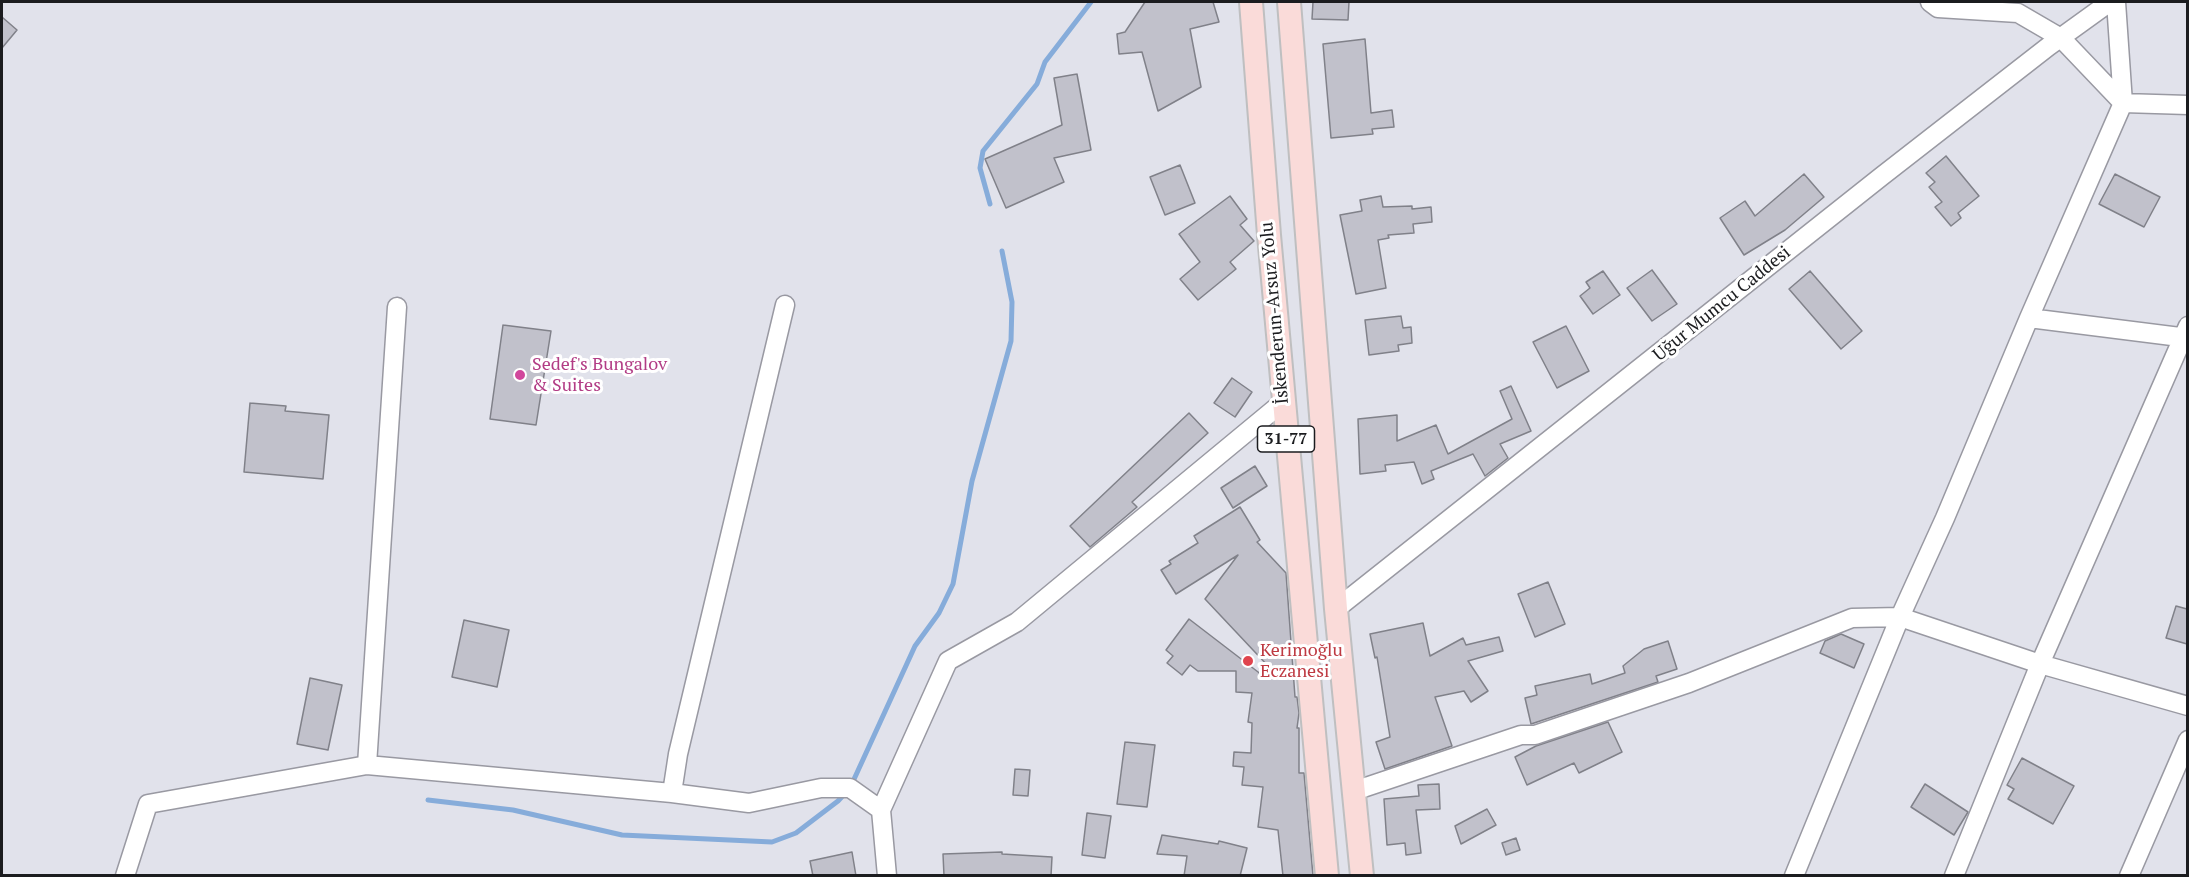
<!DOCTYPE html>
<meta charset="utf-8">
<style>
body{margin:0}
#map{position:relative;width:2189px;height:877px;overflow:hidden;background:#e1e2eb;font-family:"PT Serif",serif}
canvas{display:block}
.frame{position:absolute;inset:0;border:3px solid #1b1c1f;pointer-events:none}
</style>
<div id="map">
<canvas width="2189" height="877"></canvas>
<div class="frame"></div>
</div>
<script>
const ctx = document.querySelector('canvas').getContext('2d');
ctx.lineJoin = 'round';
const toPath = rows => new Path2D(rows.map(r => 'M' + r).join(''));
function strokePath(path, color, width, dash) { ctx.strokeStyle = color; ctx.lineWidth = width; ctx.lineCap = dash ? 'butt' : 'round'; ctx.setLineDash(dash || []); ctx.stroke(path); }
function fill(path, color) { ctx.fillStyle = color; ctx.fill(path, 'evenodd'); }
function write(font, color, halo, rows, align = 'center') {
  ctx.font = font + ' "PT Serif",serif'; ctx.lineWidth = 6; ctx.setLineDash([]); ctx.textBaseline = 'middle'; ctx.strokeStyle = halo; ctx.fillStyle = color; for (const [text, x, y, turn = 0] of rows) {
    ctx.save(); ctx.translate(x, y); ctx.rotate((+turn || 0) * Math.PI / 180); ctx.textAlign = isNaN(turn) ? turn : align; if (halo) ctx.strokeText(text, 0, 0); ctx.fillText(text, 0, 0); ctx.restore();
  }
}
strokePath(toPath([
 [990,204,980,168,983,151,1037,84,1045,62,1091,2],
 [428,800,513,810,622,835,772,842,796,833,838,801,850,788,915,646,939,613,953,584,972,481,1011,341,1012,302,1002,251]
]), '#86acda', 5);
const building = toPath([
 [1145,2,1213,2,1219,22,1190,29,1201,87,1158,111,1142,52,1119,54,1117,34,1125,32,1145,2],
 [1313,2,1349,2,1348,20,1312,19,1313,2],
 [2,17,17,30,2,48,2,17],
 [1365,39,1371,113,1392,110,1394,127,1372,129,1373,134,1331,138,1323,44,1365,39],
 [1077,74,1091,150,1054,158,1064,182,1006,208,985,159,1062,125,1054,78,1077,74],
 [1946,156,1979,196,1958,213,1961,218,1951,226,1935,207,1942,202,1929,187,1935,182,1926,173,1946,156],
 [1180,165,1195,203,1165,215,1150,177,1180,165],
 [1804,174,1824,197,1785,230,1744,255,1720,218,1745,201,1755,216,1804,174],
 [2115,174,2160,197,2144,227,2099,204,2115,174],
 [1230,196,1247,219,1240,225,1254,241,1230,262,1236,269,1198,300,1180,279,1200,262,1179,234,1230,196],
 [1381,196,1383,207,1412,206,1412,209,1431,207,1432,222,1413,224,1414,233,1388,235,1389,238,1378,240,1386,288,1356,294,1340,215,1362,211,1360,200,1381,196],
 [1652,270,1677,304,1652,321,1627,288,1652,270],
 [1603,271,1620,295,1593,314,1580,296,1590,288,1586,282,1603,271],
 [1810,271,1862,331,1841,349,1789,289,1810,271],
 [1401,316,1403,328,1411,327,1412,343,1398,345,1399,351,1369,355,1365,320,1401,316],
 [503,325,551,331,536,425,490,419,503,325],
 [1566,326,1589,371,1557,388,1533,342,1566,326],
 [1232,378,1252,392,1235,417,1214,403,1232,378],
 [1511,386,1531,431,1500,444,1508,458,1485,476,1473,454,1431,471,1434,479,1422,484,1414,462,1385,465,1386,471,1360,474,1358,419,1397,415,1397,441,1436,425,1448,454,1512,419,1500,391,1511,386],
 [250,403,286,406,285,411,329,415,323,479,244,472,250,403],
 [1189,413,1208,433,1132,502,1137,507,1090,547,1070,526,1189,413],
 [1255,466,1267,486,1233,508,1221,488,1255,466],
 [1240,507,1260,540,1257,542,1286,573,1295,697,1297,697,1299,713,1297,728,1299,728,1299,773,1304,773,1313,876,1283,876,1278,830,1258,827,1263,787,1242,785,1244,767,1233,766,1234,752,1251,753,1252,723,1248,722,1252,693,1236,692,1236,671,1198,671,1190,665,1182,675,1167,663,1173,656,1166,650,1189,619,1262,675,1269,667,1205,599,1238,555,1176,594,1161,570,1171,564,1169,561,1198,543,1194,536,1240,507],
 [1548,582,1565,624,1535,637,1518,594,1548,582],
 [2176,606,2187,609,2187,644,2166,638,2176,606],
 [464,620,509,630,497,687,452,677,464,620],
 [1423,623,1430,656,1463,638,1466,645,1499,637,1503,651,1468,661,1488,691,1471,702,1464,691,1435,697,1452,746,1385,769,1376,742,1390,737,1377,657,1375,658,1370,634,1423,623],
 [1841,634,1864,644,1854,668,1820,653,1825,641,1841,634],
 [1668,641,1677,669,1656,676,1658,682,1531,724,1525,698,1537,695,1535,686,1590,674,1592,684,1625,673,1623,666,1644,649,1668,641],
 [310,678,342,685,328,750,297,744,310,678],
 [1608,722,1622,752,1579,773,1574,763,1527,785,1515,757,1536,746,1608,722],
 [1125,742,1155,745,1147,807,1117,804,1125,742],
 [2022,758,2074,786,2053,824,2008,799,2014,789,2007,785,2022,758],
 [1015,769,1030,770,1028,796,1013,795,1015,769],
 [1439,784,1440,809,1416,810,1421,853,1406,855,1405,843,1387,845,1384,799,1419,796,1418,785,1439,784],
 [1925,784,1968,812,1954,835,1911,807,1925,784],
 [1487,809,1496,825,1461,844,1455,826,1487,809],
 [1087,813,1111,816,1105,858,1082,855,1087,813],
 [1162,835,1218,844,1219,841,1247,848,1240,876,1184,876,1187,856,1157,854,1162,835],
 [1516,838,1520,850,1506,855,1502,843,1516,838],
 [852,852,856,876,813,876,810,861,852,852],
 [1002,852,1002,854,1052,857,1051,876,944,876,943,854,1002,852]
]);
fill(building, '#c1c1cb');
strokePath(building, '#808189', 1.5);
const minor = toPath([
 [1930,2,1938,8,2018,13,2061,38,2123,103,2188,105],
 [2029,318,2188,338],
 [1336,609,1882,176,2049,46,2110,2],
 [367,765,672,793,749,803,821,788,850,788,881,810],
 [1354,791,1521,735,1535,735,1689,683,1852,618,1900,617,2040,664,2188,706],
 [672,793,678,754,785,305],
 [125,876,148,804,367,765,397,307],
 [887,876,881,810,948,661,1017,622,1283,402],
 [1794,876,1900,617,1945,518,2029,318,2123,103,2116,2],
 [1954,876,2040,664,2188,326],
 [2129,876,2188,740]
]);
const major = toPath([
 [1251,2,1269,235,1327,876],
 [1289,2,1336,609,1362,876]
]);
strokePath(minor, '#9999a2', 21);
strokePath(major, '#bfbfc0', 26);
strokePath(minor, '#fff', 18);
strokePath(major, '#fadbd9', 22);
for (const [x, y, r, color] of [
 [520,375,6,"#d1479c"],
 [1248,661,6,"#e0444e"]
]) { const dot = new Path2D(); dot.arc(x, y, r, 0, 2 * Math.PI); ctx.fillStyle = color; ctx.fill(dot); strokePath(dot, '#fff', 2); }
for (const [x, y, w] of [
 [1286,439,57]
]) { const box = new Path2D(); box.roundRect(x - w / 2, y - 13, w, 26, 4.5); ctx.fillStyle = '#fff'; ctx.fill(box); strokePath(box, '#1b1c1f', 1.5); }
write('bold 16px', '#1b1c1f', null, [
 ["31-77",1286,439]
]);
write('18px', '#1b1c1f', '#fff', [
 ["Uğur Mumcu Caddesi",1722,304,-39],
 ["İskenderun-Arsuz Yolu",1275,313,-95]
]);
write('18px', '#b23c85', '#fff', [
 ["Sedef's Bungalov",532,365],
 ["& Suites",532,386]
], 'left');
write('18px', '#be3a42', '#fff', [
 ["Kerimoğlu",1260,651],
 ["Eczanesi",1260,672]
], 'left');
</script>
